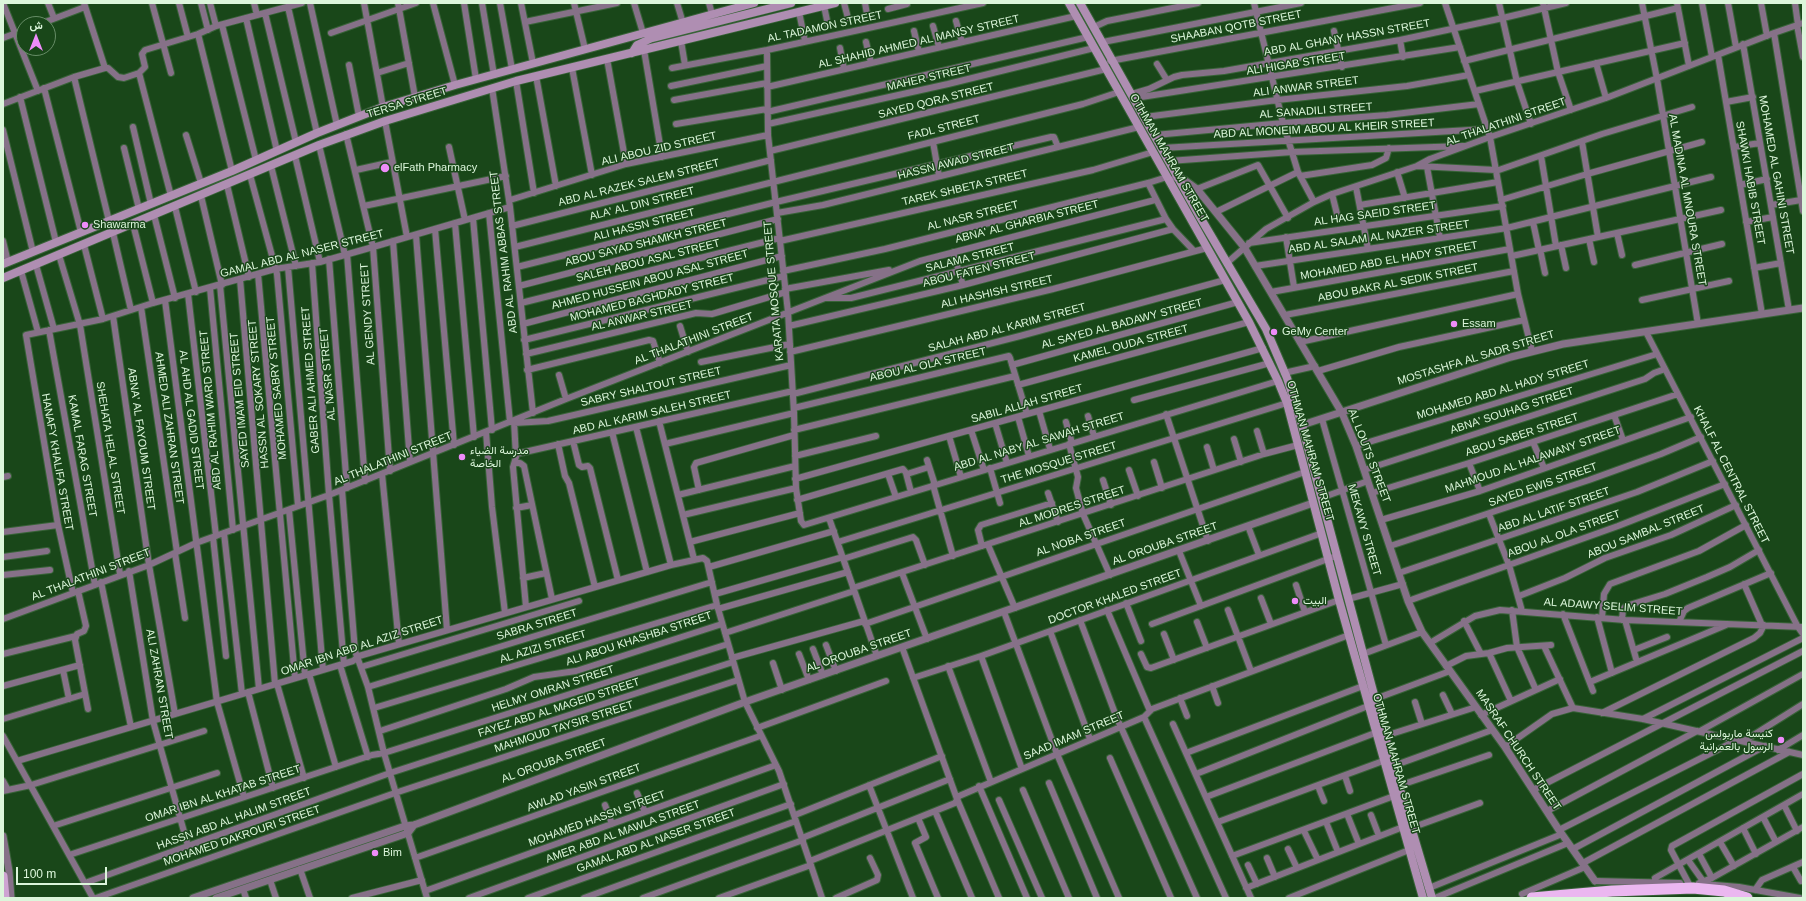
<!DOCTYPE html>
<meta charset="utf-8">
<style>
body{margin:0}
#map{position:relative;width:1806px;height:901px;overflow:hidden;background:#194719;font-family:Arial,Vazirmatn,sans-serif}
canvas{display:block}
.frame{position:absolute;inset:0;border:4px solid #dcf6db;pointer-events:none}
.north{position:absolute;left:16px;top:16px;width:40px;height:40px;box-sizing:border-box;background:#194719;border:1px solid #678d67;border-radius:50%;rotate:0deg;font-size:11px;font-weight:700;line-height:16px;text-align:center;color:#dcf6db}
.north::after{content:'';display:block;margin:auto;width:14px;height:18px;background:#ee8cf9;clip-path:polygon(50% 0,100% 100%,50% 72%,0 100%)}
.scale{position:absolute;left:16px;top:867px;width:91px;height:18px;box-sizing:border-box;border:2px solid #dcf6db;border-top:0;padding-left:5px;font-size:12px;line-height:14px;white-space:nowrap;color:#dcf6db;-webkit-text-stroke:3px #194719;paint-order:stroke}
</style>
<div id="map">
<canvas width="1806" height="901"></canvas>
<div class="frame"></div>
<div class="north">ش</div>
<div class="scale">100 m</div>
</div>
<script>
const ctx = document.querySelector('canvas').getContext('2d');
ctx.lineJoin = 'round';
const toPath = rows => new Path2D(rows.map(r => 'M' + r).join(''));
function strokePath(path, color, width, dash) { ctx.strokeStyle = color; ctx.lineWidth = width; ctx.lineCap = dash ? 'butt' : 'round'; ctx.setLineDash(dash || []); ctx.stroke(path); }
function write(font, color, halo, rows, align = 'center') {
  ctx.font = font + ' Arial,Vazirmatn,sans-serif'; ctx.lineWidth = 3; ctx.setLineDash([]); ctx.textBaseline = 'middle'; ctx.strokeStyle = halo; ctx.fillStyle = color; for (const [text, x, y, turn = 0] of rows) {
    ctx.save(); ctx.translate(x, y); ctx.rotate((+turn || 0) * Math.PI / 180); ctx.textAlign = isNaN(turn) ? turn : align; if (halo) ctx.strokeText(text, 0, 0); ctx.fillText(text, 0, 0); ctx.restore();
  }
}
strokePath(toPath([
 [1595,881,1607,898]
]), '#366136', 7, [7, 3.5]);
const minor = toPath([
 [3,3,38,91],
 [48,3,54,18],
 [84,3,105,68],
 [152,3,171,73],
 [179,3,188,37],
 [201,3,208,30],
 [210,3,216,26],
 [254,3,257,15],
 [310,3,337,125],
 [364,3,383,107],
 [398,3,415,97],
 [433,3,455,85],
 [464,3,476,79],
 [482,3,494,75],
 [500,3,512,69],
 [521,3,533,63],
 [574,3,585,49],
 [634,3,643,33],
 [677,3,683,23],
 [709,3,712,14],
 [844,3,848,18],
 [865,3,867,14],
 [1254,3,1283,123,1298,172,1314,202],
 [1445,3,1490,137,1518,294,1532,351],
 [1499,3,1517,82,1531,124],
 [1543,3,1558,72,1571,110],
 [1642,3,1657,79,1698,324],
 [1677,3,1689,66],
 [1702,3,1712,57],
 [1728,3,1736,47],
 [1761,3,1767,36],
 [1795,3,1798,25],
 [824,6,828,25],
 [288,7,317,133],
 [888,9,907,4],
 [799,12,805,41],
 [265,13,296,142],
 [246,18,277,151],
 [956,21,962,42],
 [525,22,617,3],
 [40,24,85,7],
 [222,25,256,160],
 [1797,25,1803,57],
 [933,26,939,47],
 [1094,27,1107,21,1198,3],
 [914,31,919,52],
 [1334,31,1342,67],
 [331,33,416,3],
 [1774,33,1803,211],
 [198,34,232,171],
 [3,38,24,30],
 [1400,40,1403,57],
 [681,41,685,65],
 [866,42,871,63],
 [1103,42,1301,3],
 [1743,44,1789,310],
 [840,48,844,69],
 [644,50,662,157],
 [767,50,768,135,788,312,794,413,796,488,801,521,804,525,1278,381],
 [1718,55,1762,314],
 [607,59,626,164],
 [1110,61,1420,3],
 [1464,61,1678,8],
 [1596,63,1606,98],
 [1157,64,1167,80],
 [349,65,359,116],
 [572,68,592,175],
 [672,68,767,50,983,3],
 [139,73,171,196],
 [377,73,409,63],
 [536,76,556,186],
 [74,77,109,221],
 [516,81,534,193],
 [671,86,767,66],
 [767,87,1076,16],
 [44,88,81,232],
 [492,88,510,207,533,413],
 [1475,91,1685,43],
 [1132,94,1149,89,1174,77,1182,75,1224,71,1400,40,1503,18,1566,3],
 [20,97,56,242],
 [1135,98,1460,47],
 [674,100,767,83],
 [1726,102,1753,97],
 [3,104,74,77,105,68,108,68,118,77,124,78,139,73,145,67,142,54,145,50,198,34,216,26,302,3],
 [767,112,1088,37],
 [1145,117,1277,100,1407,86,1469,75],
 [385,121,407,237],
 [676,124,767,109],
 [768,124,948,84,1094,48],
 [133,127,151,204],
 [3,130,33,252],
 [346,134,373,247,390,471],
 [186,135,201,183],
 [1155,135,1283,123,1387,115,1479,104],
 [933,142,939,176],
 [1582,142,1598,237],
 [319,145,345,255],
 [449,147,465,220],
 [1734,147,1760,143],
 [124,148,139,209],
 [1162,148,1487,129],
 [770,151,1106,69],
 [295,156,320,262],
 [1541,156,1556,246],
 [1169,161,1292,152,1463,146],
 [271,166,296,266],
 [1417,166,1496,170],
 [1427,167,1440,238],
 [356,170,392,162],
 [1496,171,1602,134,1692,107],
 [1397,172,1405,198],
 [250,175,277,274,298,506],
 [1300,176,1372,165,1386,158,1389,148],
 [1148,183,1166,219,1173,229,1194,251],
 [227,185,249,277],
 [1740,185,1767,179],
 [1356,187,1368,249],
 [1197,189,1258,165,1288,218],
 [1332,194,1338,218],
 [201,196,222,285],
 [510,200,626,164,768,135],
 [1501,200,1587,174,1702,142],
 [1360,205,1498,182],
 [1771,205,1801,200],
 [364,206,506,176],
 [175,207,196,292],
 [1216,212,1298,172],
 [489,213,510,422],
 [777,213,823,205,1139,127],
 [154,215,175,298],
 [473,218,492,430],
 [1533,222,1539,250],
 [1746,222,1773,217],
 [455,223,474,437],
 [133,224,153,303],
 [512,226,771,160],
 [435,229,454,445],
 [113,233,131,310],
 [1617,233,1622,255],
 [416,235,447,630],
 [1286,237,1294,287],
 [1589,239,1594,262],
 [3,241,8,262],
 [393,241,410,462],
 [780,241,1093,170,1153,152],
 [1249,243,1503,206],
 [84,245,103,319],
 [1561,245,1566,268],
 [515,247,1083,104,1119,92],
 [1540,249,1545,273],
 [953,252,963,285],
 [347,254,365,481],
 [59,255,80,325,120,574],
 [1512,256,1721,210],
 [329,259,347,488],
 [1228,262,1266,229,1314,202,1332,194,1417,166,1430,159,1490,137,1606,98,1774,33,1803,23],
 [312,263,329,495,344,664],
 [36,265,54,329],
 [1635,265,1722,244],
 [1255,266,1507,228,1711,177],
 [288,267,323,670],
 [517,267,776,202,1051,137,1054,137,1058,147],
 [1754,268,1781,263],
 [21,271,38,332],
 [783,271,885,249,1148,183,1167,177],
 [258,274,295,678],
 [240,279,275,684],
 [220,285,259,689],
 [519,286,778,219],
 [210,288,233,530],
 [785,289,889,270],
 [1271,292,1510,249],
 [188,294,216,536],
 [826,298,851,298,1166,219],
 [165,300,217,702,244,797],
 [1642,300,1729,281],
 [521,303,780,238],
 [141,307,177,552],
 [1285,315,1514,271],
 [113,316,149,565,175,714],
 [523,324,782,256],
 [680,326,688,352],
 [789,326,963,285,1173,229],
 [49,330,95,585],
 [1646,332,1798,627,1803,634],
 [524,340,784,276],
 [1300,342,1518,294],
 [790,352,1053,289,1207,248],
 [526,354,696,313,712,314,786,292],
 [701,362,790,344],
 [1012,365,1238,302],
 [527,370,649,340,653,341,660,363],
 [1318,371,1399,347,1524,320],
 [1284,373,1315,366],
 [559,375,566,399],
 [1018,385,1249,322],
 [793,394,1020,336,1225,280],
 [1134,400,1270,363],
 [794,408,1009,356,1010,358,1027,414],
 [1039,411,1050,449],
 [1166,414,1208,541],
 [1614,415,1623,440],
 [1088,416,1094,436],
 [1018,417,1029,456],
 [1322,419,1386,645],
 [514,421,516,457,513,467,526,607],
 [659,421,694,559],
 [1066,422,1072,443],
 [514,423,548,421,791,365],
 [995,423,1007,463],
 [636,427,671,565],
 [794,430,1015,376],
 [971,430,984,470],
 [1257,431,1264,454],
 [486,432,492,507,505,613],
 [612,432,647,572],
 [949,436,961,477],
 [1234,439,1241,462],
 [573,441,579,465,582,467,588,466,590,468,618,580],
 [1533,442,1544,468],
 [558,444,565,476,569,483,595,587],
 [665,444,794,413],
 [1069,444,1078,477,1076,488,1083,514,1110,575],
 [1356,446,1657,354],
 [1207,447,1214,470],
 [516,454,793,391],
 [795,456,876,436],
 [927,460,935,485],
 [1154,462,1162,488],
 [515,463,520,463,524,466,552,599],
 [1469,463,1480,491],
 [990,468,1000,503],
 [1129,470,1138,496],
 [1364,470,1645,379,1654,373,1665,369],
 [906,473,911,492],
 [382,474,399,644],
 [888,474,896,497],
 [3,477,8,476],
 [795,479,1263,348],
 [1103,480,1111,505],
 [933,485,953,556],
 [342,490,355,651,368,687,384,753,427,898],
 [699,490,694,467,696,463,794,435],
 [1048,493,1058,522],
 [1372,493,1469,463,1678,394],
 [678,495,795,466],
 [1321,498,1368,481],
 [797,500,903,469,907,474,929,467],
 [516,508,532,505],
 [289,510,305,675],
 [1489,514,1509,565,1522,611],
 [683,515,796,488],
 [829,518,877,656],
 [1381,520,1480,491,1691,417],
 [1248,526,1259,555],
 [3,532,58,525],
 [224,533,242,694],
 [213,537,226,656],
 [690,542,800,513],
 [838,542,1287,403],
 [988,545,1015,608],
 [982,546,978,530,981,525,1052,503],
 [1390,546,1589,480,1661,454,1701,437],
 [1179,551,1201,606],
 [175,553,185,618],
 [3,557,47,551],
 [843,559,913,537,916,540,925,565],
 [709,567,834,531],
 [129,571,153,721,188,846],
 [902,573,927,639],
 [1399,573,1637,492,1713,461],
 [3,575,50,570],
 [523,578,546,573],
 [101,582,131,727],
 [1744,584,1762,625],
 [1296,585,1305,612],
 [853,588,1264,454,1298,445],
 [78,591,86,626,84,631,77,634,75,640,88,709],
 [73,593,58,525,26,335,103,319,153,303,275,269,320,262,373,247,510,207],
 [715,594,843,557],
 [1519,596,1565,578,1605,558,1671,535,1736,505],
 [1261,598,1271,624],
 [1348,599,1403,584],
 [1408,601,1618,526,1725,484],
 [1126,603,1141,641],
 [718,609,848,572],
 [1107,610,1150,711],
 [1228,610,1251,671],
 [1512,610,1517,647,1536,690],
 [1004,612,1057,754,1119,898],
 [1563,614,1593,691],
 [1597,617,1612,673],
 [1602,618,1604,594,1610,584,1699,551,1746,525],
 [3,619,149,565,196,543,329,495,566,399,920,261,1155,200],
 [1080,620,1116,716,1197,898],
 [1622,620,1623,609,1626,606,1665,594,1707,577,1730,567,1759,550],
 [1625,620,1637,662],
 [1464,621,1481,654],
 [1197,622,1207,648],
 [1679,622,1684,611,1688,608,1771,573],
 [865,624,1305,472],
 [1152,624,1336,556],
 [1050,631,1090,739],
 [725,633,854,591],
 [1164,634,1174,660],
 [1430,643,1475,616,1500,610,1625,620,1803,627],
 [826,645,836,671],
 [1544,646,1573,708],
 [902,647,957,799,999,898],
 [813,649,823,675],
 [1634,650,1667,637],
 [1489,653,1511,701],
 [3,654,76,636],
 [799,654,809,680],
 [1141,654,1147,667,1151,668,1339,600],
 [1363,654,1422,632],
 [981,656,1022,769],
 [732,658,864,621],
 [773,663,782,690],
 [340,665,368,757],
 [948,666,991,782],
 [1446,666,1466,656,1489,653,1507,648,1551,645],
 [361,667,579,601],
 [63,670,69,699],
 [309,674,336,767],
 [913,678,981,656,1322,533],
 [1590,682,1726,625],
 [277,684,304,778],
 [3,686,80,665],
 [1212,686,1218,703],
 [368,687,712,582],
 [248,692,273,788],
 [1443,695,1452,714],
 [1180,698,1187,716],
 [1375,699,1450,671],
 [1415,702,1422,724],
 [374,708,717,605],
 [1602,713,1754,638,1760,633,1764,625],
 [1481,715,1560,679],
 [1144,717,1226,898],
 [3,719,85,694],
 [1643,719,1803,638],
 [1173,724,1251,898],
 [757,728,886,681],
 [380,731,506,689,534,677,576,671,722,624],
 [1700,731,1803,674],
 [3,736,93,898],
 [1385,736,1476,707],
 [1744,741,1803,704],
 [1505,747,1552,714,1573,708,1643,719,1803,755],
 [1778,750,1803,735],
 [1186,753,1363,686],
 [1110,758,1171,898],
 [17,761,353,661,359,656,671,565,703,558,707,561,717,605,745,702,779,771,822,898],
 [1393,766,1492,730],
 [1196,774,1368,706],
 [1345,776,1350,791],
 [3,781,8,790],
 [1049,783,1097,898],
 [869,785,913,898],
 [979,786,1027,898],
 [1318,786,1324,801],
 [1398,786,1489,755],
 [1023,790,1069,898],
 [1533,790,1803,651],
 [3,791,31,785,204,731],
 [637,793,645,812],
 [1206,797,1375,733],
 [999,800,1042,898],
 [605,805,612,824],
 [1784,805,1797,831],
 [935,811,972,898],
 [1547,811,1697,731],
 [1347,814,1359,844],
 [795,815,942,756],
 [1371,815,1379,836],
 [1763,817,1776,842],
 [918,818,926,837,915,843,938,898],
 [1218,822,1383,761],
 [1326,822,1338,852],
 [53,826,217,773],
 [1411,828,1480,803],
 [1743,828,1756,854],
 [1559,830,1737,740],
 [1304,831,1318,860],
 [802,838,950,779],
 [1720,842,1734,866],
 [1288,849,1297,868],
 [1573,849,1765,746],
 [1699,854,1712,878],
 [69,855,372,755,384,753,728,644],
 [1232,856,1394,796],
 [415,858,760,736],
 [1267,858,1275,877],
 [1688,860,1703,881],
 [810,861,955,803,959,796,1144,717,1152,709,1349,635],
 [1583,863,1789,752],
 [1248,865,1257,884],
 [1793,867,1801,881],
 [300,869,310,898],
 [1655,878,1803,794],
 [270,880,276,898],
 [1595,881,1680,883],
 [85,883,390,773,733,662],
 [1699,883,1712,878,1803,827],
 [1689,884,1671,850,1672,846,1803,774],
 [1703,884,1739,887,1800,898],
 [1246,888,1403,827],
 [1429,888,1562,834],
 [243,889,246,898],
 [1755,890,1762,880,1803,862],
 [425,891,776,765],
 [1522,894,1585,867],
 [96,898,395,793,738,680],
 [352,898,422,880],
 [469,898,784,784],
 [528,898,791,804],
 [584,898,796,821],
 [643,898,803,840],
 [719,898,811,865],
 [836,898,877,880,878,875,870,858],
 [1289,898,1409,850],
 [1435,898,1568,843]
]);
const tertiary = toPath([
 [1175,177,1183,179,1197,189,1244,247,1342,413,1356,446,1408,601,1422,632,1505,747,1559,830,1595,881],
 [1302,425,1511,357,1563,344,1803,308],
 [3,836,9,871,11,898],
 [193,898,405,826,414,825,745,702,1313,503],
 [216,898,408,833,414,825]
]);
const secondary = toPath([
 [1069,3,1249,322,1278,381,1287,403,1339,600,1423,898],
 [1080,3,1200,217,1266,329,1287,378,1302,425,1393,766,1432,898],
 [632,53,637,45,652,38,791,3],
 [3,264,232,171,317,133,383,107,455,85,754,3],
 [3,278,319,145,385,121,516,81,835,3]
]);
const primary = toPath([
 [3,876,5,898]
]);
const motorway = toPath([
 [1532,898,1612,891,1693,888,1724,891,1747,898]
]);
strokePath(minor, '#386338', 8);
strokePath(tertiary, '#386338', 9);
strokePath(secondary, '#386338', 10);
strokePath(primary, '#386338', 11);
strokePath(motorway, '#386338', 13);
strokePath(minor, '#867188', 6);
strokePath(tertiary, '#867188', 7);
strokePath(secondary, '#af8eb2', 8);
strokePath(primary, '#cea4d2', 9);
strokePath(motorway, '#ebb7f0', 11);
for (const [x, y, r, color] of [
 [385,168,5,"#ee8cf9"],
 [85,225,4,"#ee8cf9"],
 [1454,324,4,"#ee8cf9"],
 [1274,332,4,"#ee8cf9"],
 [462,457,4,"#ee8cf9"],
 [1295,601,4,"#ee8cf9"],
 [1781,740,4,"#ee8cf9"],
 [375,853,4,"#ee8cf9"]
]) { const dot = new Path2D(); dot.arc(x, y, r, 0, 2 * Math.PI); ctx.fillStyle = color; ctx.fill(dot); strokePath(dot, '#194719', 1.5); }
write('11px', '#dcf6db', '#194719', [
 ["AL TADAMON STREET",825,27,-12],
 ["SHAABAN QOTB STREET",1236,27,-11],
 ["ABD AL GHANY HASSN STREET",1347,38,-10],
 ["AL SHAHID AHMED AL MANSY STREET",919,42,-13],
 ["ALI HIGAB STREET",1296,64,-9],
 ["MAHER STREET",929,78,-13],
 ["ALI ANWAR STREET",1306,87,-7],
 ["SAYED QORA STREET",936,101,-14],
 ["TERSA STREET",407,103,-17],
 ["AL SANADILI STREET",1316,111,-4],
 ["AL THALATHINI STREET",1506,122,-19],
 ["FADL STREET",944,128,-14],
 ["ABD AL MONEIM ABOU AL KHEIR STREET",1324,129,-3],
 ["ALI ABOU ZID STREET",659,149,-13],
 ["OTHMAN MAHRAM STREET",1169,158,60],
 ["HASSN AWAD STREET",956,162,-14],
 ["MOHAMED AL GAHINI STREET",1776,175,80],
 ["ABD AL RAZEK SALEM STREET",639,183,-14],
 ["SHAWKI HABIB STREET",1750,183,80],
 ["TAREK SHBETA STREET",965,188,-13],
 ["AL MADINA AL MNOURA STREET",1687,200,80],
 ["ALA' AL DIN STREET",642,204,-14],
 ["AL HAG SAEID STREET",1375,214,-8],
 ["AL NASR STREET",973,216,-14],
 ["ABNA' AL GHARBIA STREET",1027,222,-14],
 ["ALI HASSN STREET",644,225,-14],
 ["ABD AL SALAM AL NAZER STREET",1379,237,-8],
 ["ABOU SAYAD SHAMKH STREET",646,243,-14],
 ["ABD AL RAHIM ABBAS STREET",504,252,-97],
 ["GAMAL ABD AL NASER STREET",302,254,-14],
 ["SALAMA STREET",970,258,-14],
 ["SALEH ABOU ASAL STREET",648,261,-14],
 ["MOHAMED ABD EL HADY STREET",1389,261,-10],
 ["ABOU FATEN STREET",979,270,-14],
 ["AHMED HUSSEIN ABOU ASAL STREET",650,280,-15],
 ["ABOU BAKR AL SEDIK STREET",1398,283,-11],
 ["KARATA MOSQUE STREET",774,291,-95],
 ["ALI HASHISH STREET",997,292,-13],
 ["MOHAMED BAGHDADY STREET",652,298,-14],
 ["AL GENDY STREET",368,314,-94],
 ["AL ANWAR STREET",642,316,-13],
 ["AL SAYED AL BADAWY STREET",1122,324,-15],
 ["SALAH ABD AL KARIM STREET",1007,328,-15],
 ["AL THALATHINI STREET",694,339,-21],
 ["KAMEL OUDA STREET",1131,344,-15],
 ["MOSTASHFA AL SADR STREET",1476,358,-17],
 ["ABOU AL OLA STREET",928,365,-13],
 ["AL NASR STREET",328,374,-95],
 ["GABER ALI AHMED STREET",311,380,-94],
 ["SABRY SHALTOUT STREET",651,387,-13],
 ["MOHAMED SABRY STREET",277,388,-95],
 ["MOHAMED ABD AL HADY STREET",1503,390,-17],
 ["HASSN AL SOKARY STREET",259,394,-95],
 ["SAYED IMAM EID STREET",240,400,-95],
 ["SABIL ALLAH STREET",1027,404,-16],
 ["ABD AL RAHIM WARD STREET",211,410,-95],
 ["ABNA' SOUHAG STREET",1512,411,-18],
 ["ABD AL KARIM SALEH STREET",652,413,-13],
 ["AL AHD AL GADID STREET",191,420,83],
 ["AHMED ALI ZAHRAN STREET",169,428,82],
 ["ABOU SABER STREET",1522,435,-18],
 ["ABNA' AL FAYOUM STREET",141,439,82],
 ["ABD AL NABY AL SAWAH STREET",1039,442,-17],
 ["SHEHATA HELAL STREET",110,448,81],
 ["OTHMAN MAHRAM STREET",1310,451,74],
 ["KAMAL FARAG STREET",82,456,80],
 ["AL LOUTS STREET",1369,456,69],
 ["AL THALATHINI STREET",393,459,-22],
 ["MAHMOUD AL HALAWANY STREET",1533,460,-19],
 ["HANAFY KHALIFA STREET",57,462,80],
 ["THE MOSQUE STREET",1059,463,-17],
 ["KHALF AL CENTRAL STREET",1731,475,63],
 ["SAYED EWIS STREET",1543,485,-19],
 ["AL MODRES STREET",1072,507,-18],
 ["ABD AL LATIF STREET",1554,510,-19],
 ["MEKAWY STREET",1364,530,74],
 ["ABOU SAMBAL STREET",1646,532,-22],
 ["ABOU AL OLA STREET",1564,534,-20],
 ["AL NOBA STREET",1081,538,-19],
 ["AL OROUBA STREET",1165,544,-19],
 ["AL THALATHINI STREET",91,575,-21],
 ["DOCTOR KHALED STREET",1115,597,-20],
 ["AL ADAWY SELIM STREET",1613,607,4],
 ["SABRA STREET",537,625,-17],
 ["ALI ABOU KHASHBA STREET",639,639,-18],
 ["OMAR IBN ABD AL AZIZ STREET",362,646,-18],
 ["AL AZIZI STREET",543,647,-17],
 ["AL OROUBA STREET",859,651,-19],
 ["ALI ZAHRAN STREET",159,684,80],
 ["HELMY OMRAN STREET",553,689,-18],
 ["FAYEZ ABD AL MAGEID STREET",559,708,-18],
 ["MAHMOUD TAYSIR STREET",564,727,-18],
 ["SAAD IMAM STREET",1074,736,-23],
 ["MASRAF CHURCH STREET",1518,750,56],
 ["AL OROUBA STREET",554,761,-20],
 ["OTHMAN MAHRAM STREET",1396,764,74],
 ["AWLAD YASIN STREET",584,788,-20],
 ["OMAR IBN AL KHATAB STREET",223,794,-18],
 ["HASSN ABD AL HALIM STREET",234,819,-20],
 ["MOHAMED HASSN STREET",597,819,-20],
 ["AMER ABD AL MAWLA STREET",623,832,-20],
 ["MOHAMED DAKROURI STREET",242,836,-19],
 ["GAMAL ABD AL NASER STREET",656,841,-20]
]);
write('11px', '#dcf6db', '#194719', [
 ["elFath Pharmacy",394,168],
 ["Shawarma",93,225],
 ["Essam",1462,324],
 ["GeMy Center",1282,332],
 ["مدرسة الضياء",470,451],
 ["الخاصة",470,464],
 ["البيت",1303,601],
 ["كنيسة ماربولس",1773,734,"right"],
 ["الرسول بالعمرانية",1773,747,"right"],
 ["Bim",383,853]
], 'left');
</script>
